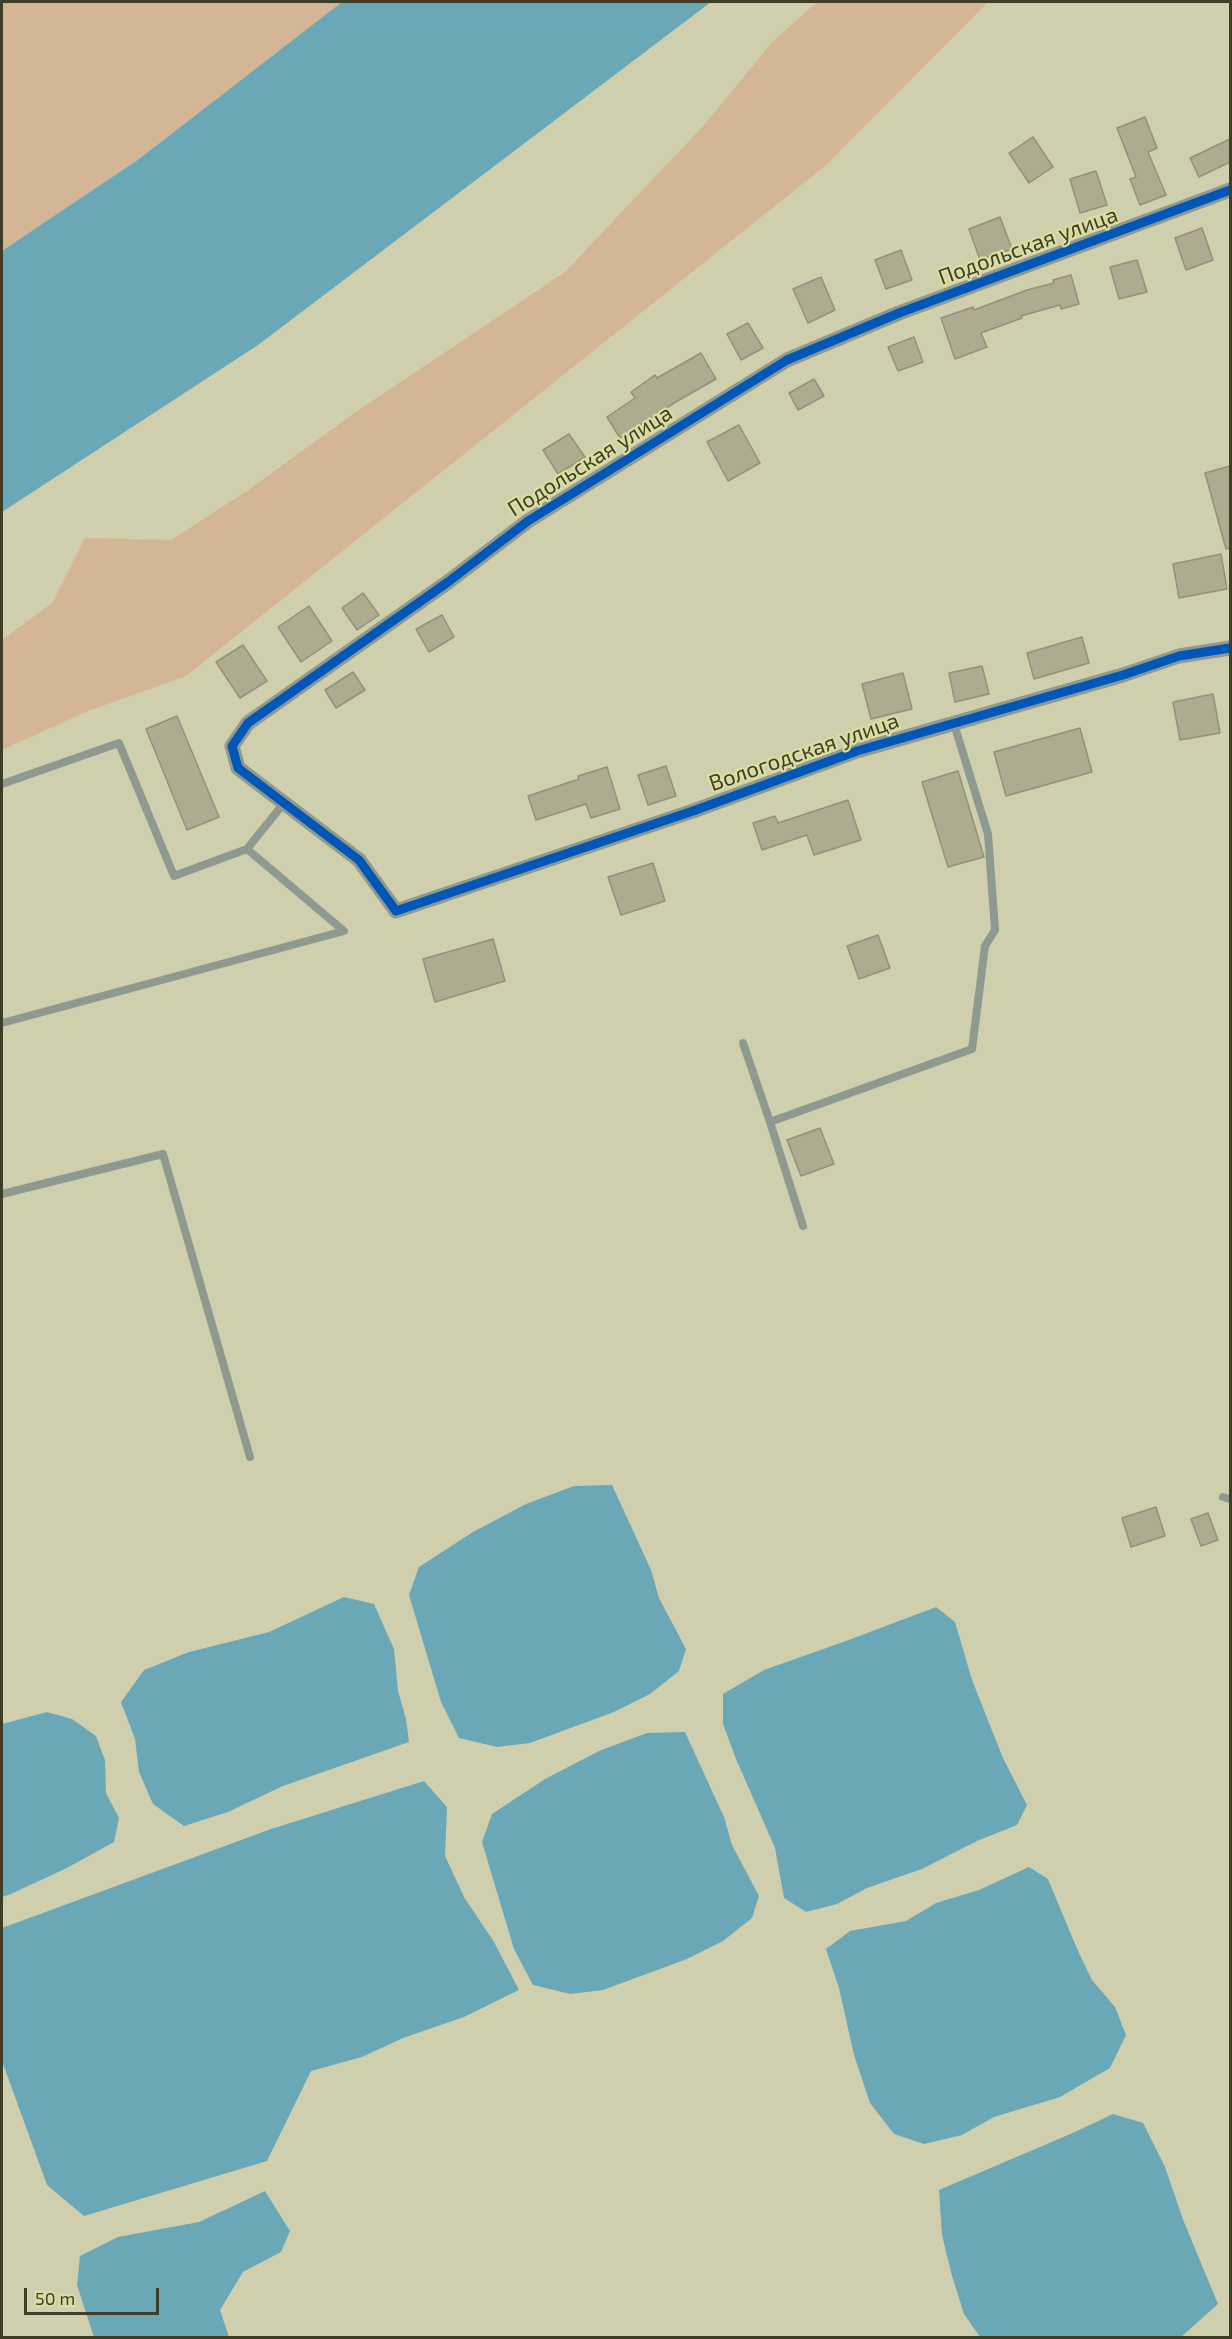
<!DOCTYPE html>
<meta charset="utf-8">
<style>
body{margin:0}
#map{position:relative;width:1232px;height:2339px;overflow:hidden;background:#cfcfae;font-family:"Exo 2",sans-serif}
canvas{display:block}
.frame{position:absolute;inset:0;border:3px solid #3d3e25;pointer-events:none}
.scale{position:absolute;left:24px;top:2288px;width:135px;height:27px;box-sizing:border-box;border:3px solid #3d3e25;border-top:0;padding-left:8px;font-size:18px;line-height:21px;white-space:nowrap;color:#3d3e25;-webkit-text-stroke:4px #dcdda0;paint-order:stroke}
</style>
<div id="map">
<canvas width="1232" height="2339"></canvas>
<div class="frame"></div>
<div class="scale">50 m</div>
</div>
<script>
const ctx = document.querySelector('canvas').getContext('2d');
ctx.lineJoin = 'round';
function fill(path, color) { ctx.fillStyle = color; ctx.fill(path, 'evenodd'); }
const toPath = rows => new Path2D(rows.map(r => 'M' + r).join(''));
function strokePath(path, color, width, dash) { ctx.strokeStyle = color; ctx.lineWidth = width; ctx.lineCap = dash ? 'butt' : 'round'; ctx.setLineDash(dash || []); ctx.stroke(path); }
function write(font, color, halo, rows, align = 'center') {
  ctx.font = font + ' "Exo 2",sans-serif'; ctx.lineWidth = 4.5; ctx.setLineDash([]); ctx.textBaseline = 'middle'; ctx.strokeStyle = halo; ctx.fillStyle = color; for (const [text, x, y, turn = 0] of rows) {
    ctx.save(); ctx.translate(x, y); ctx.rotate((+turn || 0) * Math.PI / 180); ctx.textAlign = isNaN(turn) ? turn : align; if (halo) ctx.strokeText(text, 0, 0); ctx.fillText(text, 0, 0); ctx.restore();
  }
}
fill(toPath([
 [2,2,342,2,139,159,2,251],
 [817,2,988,2,825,166,186,676,88,711,2,750,2,640,52,603,85,538,171,540,247,491,360,409,565,272,704,125,773,41]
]), '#d4b596');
fill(toPath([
 [342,2,711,2,258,345,2,512,2,251,139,159],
 [612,1485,651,1570,659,1598,686,1649,679,1671,650,1694,614,1712,530,1743,497,1747,459,1738,441,1702,409,1595,419,1567,473,1532,526,1504,574,1486],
 [344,1597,374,1604,394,1649,398,1691,406,1719,409,1742,283,1786,228,1812,184,1826,153,1804,139,1772,135,1739,121,1702,144,1670,189,1652,269,1632],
 [936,1607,955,1622,972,1680,1003,1758,1027,1805,1017,1825,977,1841,922,1869,867,1888,837,1904,806,1912,784,1898,775,1848,736,1759,723,1724,723,1694,764,1670,846,1641],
 [47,1712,72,1719,96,1736,105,1760,106,1793,119,1818,114,1842,67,1868,11,1894,2,1897,2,1724],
 [685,1732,724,1817,732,1845,759,1896,752,1918,723,1941,687,1959,603,1990,570,1994,533,1985,514,1949,482,1842,492,1814,545,1779,599,1751,647,1733],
 [424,1781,447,1807,445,1856,464,1897,494,1942,519,1990,464,2017,403,2038,362,2057,311,2071,267,2161,84,2216,47,2185,2,2061,2,1928,271,1829],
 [1029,1867,1048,1879,1078,1951,1092,1980,1115,2007,1126,2035,1110,2068,1060,2097,994,2117,962,2135,924,2144,894,2134,870,2103,854,2055,839,1988,826,1949,850,1931,906,1921,936,1903,979,1890],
 [1113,2114,1143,2123,1165,2167,1184,2222,1218,2304,1181,2337,980,2337,964,2314,952,2276,942,2235,939,2190,1075,2132],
 [265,2191,290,2231,281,2252,243,2272,220,2310,229,2337,94,2337,77,2285,80,2256,118,2237,199,2222]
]), '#6ba8b7');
const building = toPath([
 [1145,117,1157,148,1148,152,1166,195,1140,205,1130,179,1136,177,1117,128,1145,117],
 [1033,137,1053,167,1029,183,1009,153,1033,137],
 [1230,139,1230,162,1199,177,1190,158,1230,139],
 [1096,171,1107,205,1080,213,1070,179,1096,171],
 [1000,217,1012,249,980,260,969,229,1000,217],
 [1202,228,1213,260,1186,270,1175,238,1202,228],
 [901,250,912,280,886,289,875,260,901,250],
 [1137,260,1147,292,1119,299,1110,267,1137,260],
 [1071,275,1079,304,1061,309,1060,305,1021,316,1022,318,981,333,987,347,955,359,941,318,973,307,974,310,1027,290,1054,283,1053,280,1071,275],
 [821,277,835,310,808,323,793,289,821,277],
 [748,323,763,348,741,360,727,334,748,323],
 [914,337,923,362,898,371,888,347,914,337],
 [701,353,716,379,674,403,620,438,607,417,635,398,631,392,655,375,657,378,701,353],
 [814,379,824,396,798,410,789,393,814,379],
 [739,425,760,463,728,481,707,442,739,425],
 [569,434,585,457,558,474,543,450,569,434],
 [1230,466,1230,548,1226,549,1205,473,1230,466],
 [1221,554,1227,589,1179,598,1173,564,1221,554],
 [363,593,379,615,357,630,342,608,363,593],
 [309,606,332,641,301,662,278,627,309,606],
 [442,615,454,637,429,652,416,629,442,615],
 [1082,637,1089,663,1034,679,1027,653,1082,637],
 [243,645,267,681,240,698,216,662,243,645],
 [982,666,989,694,955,702,949,673,982,666],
 [353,672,365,690,336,708,325,690,353,672],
 [903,673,912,709,871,719,862,684,903,673],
 [1213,694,1220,733,1180,740,1173,702,1213,694],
 [177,716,219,817,187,830,146,729,177,716],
 [1080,728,1092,772,1006,796,994,752,1080,728],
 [666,766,676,796,648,805,638,775,666,766],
 [607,767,620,809,591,818,586,804,536,820,528,796,579,779,578,776,607,767],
 [958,771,984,857,948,867,922,782,958,771],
 [848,800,861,840,814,855,807,835,762,850,753,823,775,816,778,823,848,800],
 [653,863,665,901,621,915,608,877,653,863],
 [878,935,890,968,859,979,847,946,878,935],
 [493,939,505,981,435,1002,423,959,493,939],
 [820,1128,834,1164,801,1176,787,1140,820,1128],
 [1156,1507,1165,1536,1131,1547,1122,1518,1156,1507],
 [1208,1513,1218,1540,1201,1546,1191,1519,1208,1513]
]);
fill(building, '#afab91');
strokePath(building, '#959177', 1.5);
strokePath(toPath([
 [2,784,119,743,174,876,247,849,284,803],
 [2,1023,344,931,247,849],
 [743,1043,770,1122],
 [2,1194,163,1154,250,1457],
 [803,1226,770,1122,972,1049,985,946,995,930,988,834,954,724],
 [1223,1497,1230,1499]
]), '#8e998f', 8);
strokePath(toPath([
 [1230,190,899,313,787,360,528,521,448,582,248,723,232,746,238,768,359,860,396,911,693,811,857,751,1123,675,1179,656,1230,648]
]), '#8e998f', 15);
strokePath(toPath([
 [1230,190,899,313,787,360,528,521,448,582,248,723,232,746,238,768,359,860,396,911,693,811,857,751,1123,675,1179,656,1230,648]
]), '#0057b8', 9);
write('22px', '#3d3e25', '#dcdda0', [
 ["Подольская улица",1028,246,-20],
 ["Подольская улица",590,461,-32],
 ["Вологодская улица",804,752,-19]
]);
</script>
